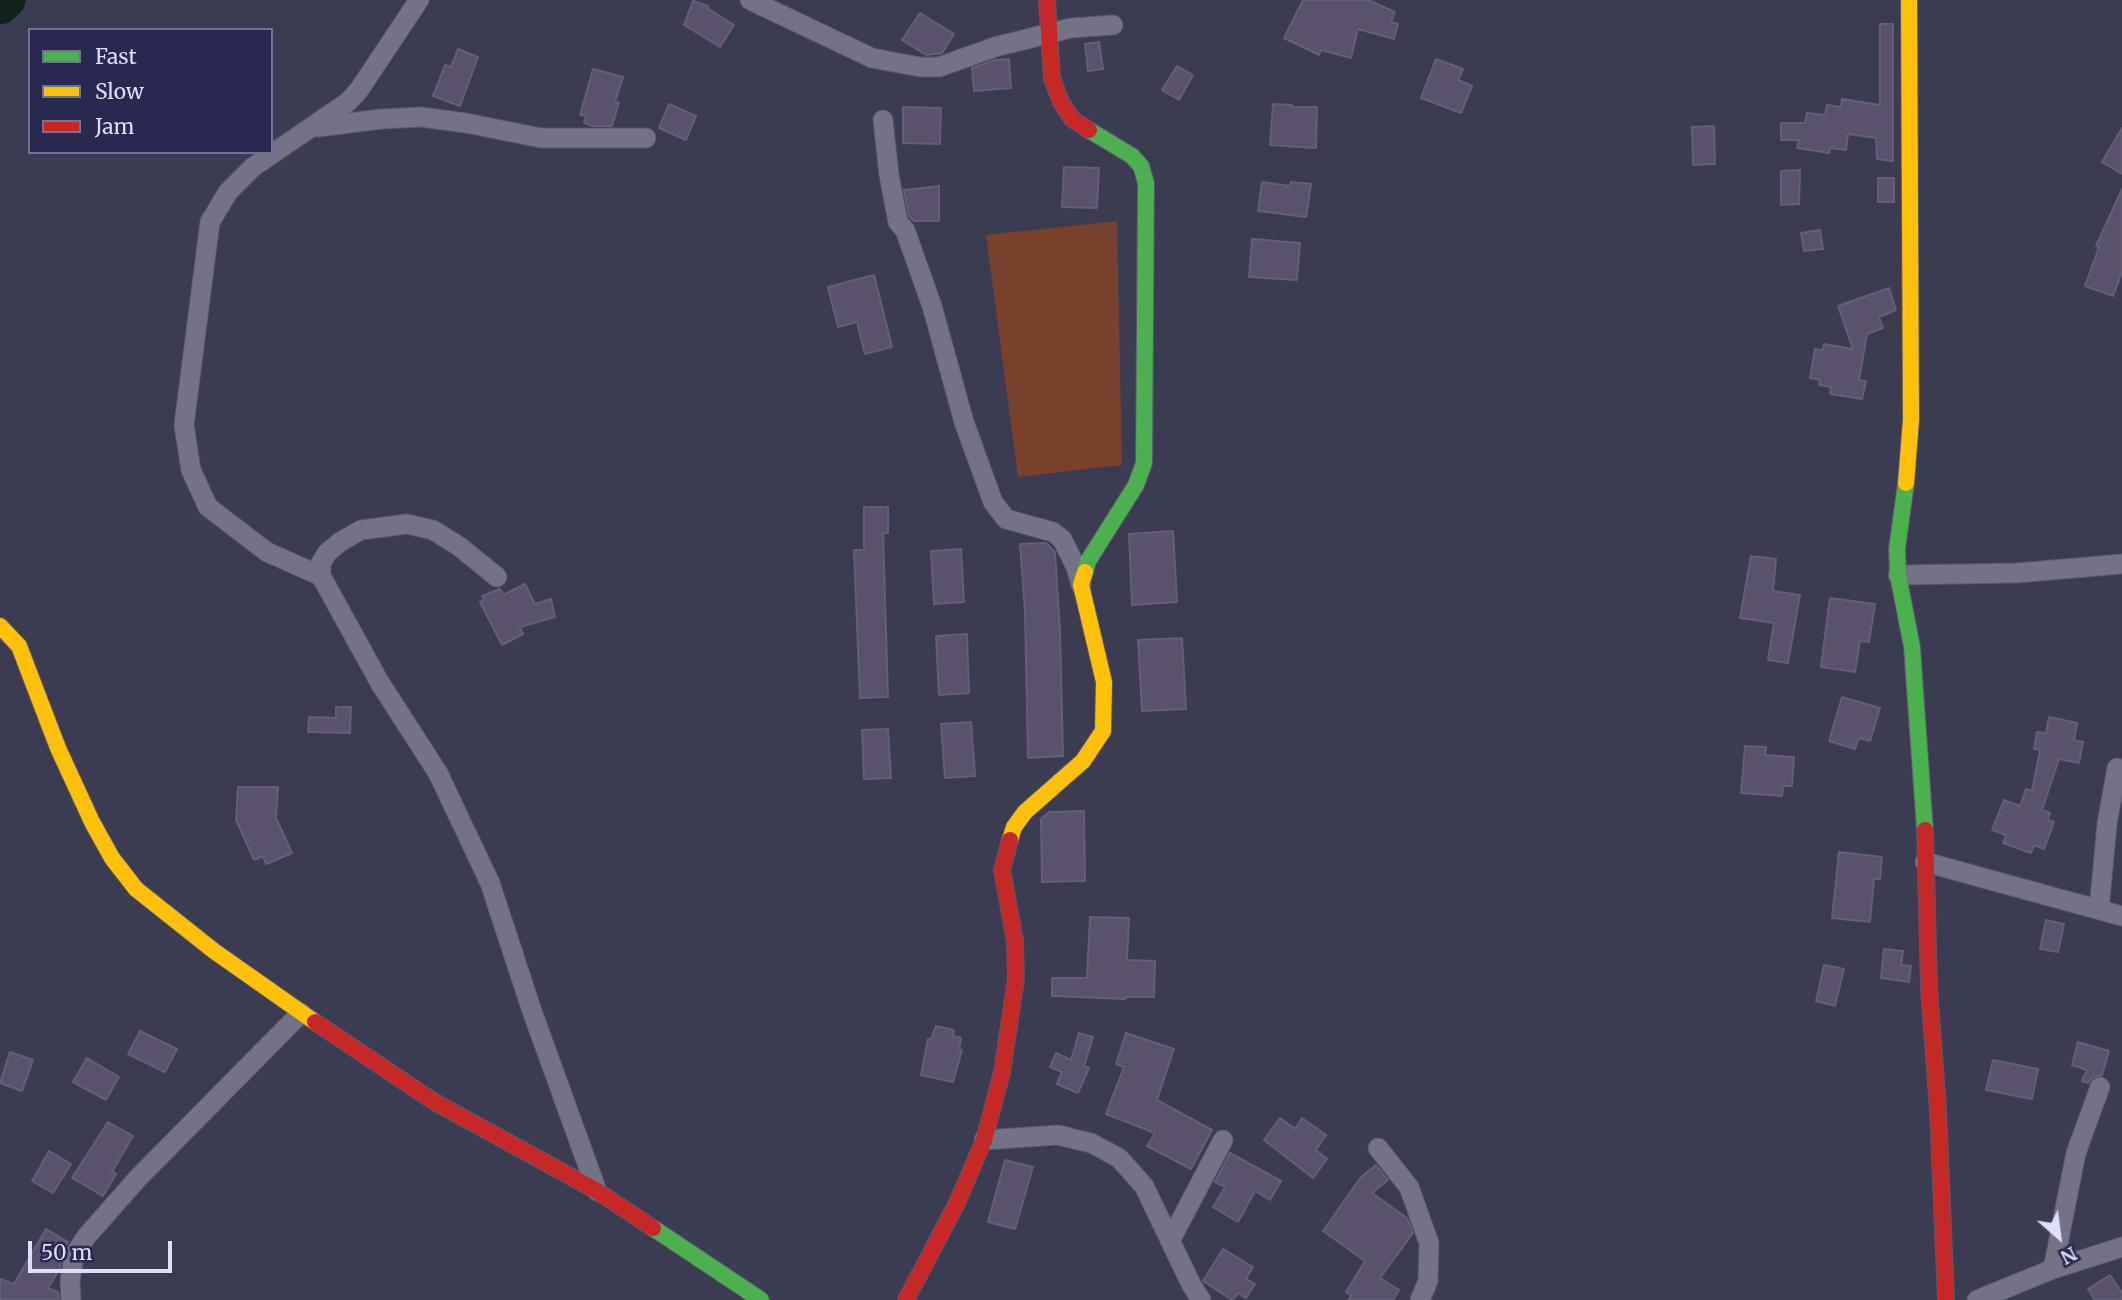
<!DOCTYPE html>
<style>
body{margin:0}
#map{position:relative;width:2122px;height:1300px;overflow:hidden;background:#3b3b51;font-family:Merriweather,serif}
canvas{display:block}
.legend{position:absolute;left:28px;top:28px;width:245px;height:126px;box-sizing:border-box;background:#29284e;border:2px solid #717192;margin:0;padding:9px 12px;list-style:none;font-size:21px;color:#dddef7}
.legend li{display:flex;align-items:center;gap:14px;height:35px}
.legend b{width:35px;border:2px solid #717192}
.north{position:absolute;left:2024px;top:1202px;width:70px;height:70px;-webkit-text-stroke:5px #29284e;paint-order:stroke;rotate:152deg;font-size:19px;font-weight:700;line-height:28px;text-align:center;color:#dddef7}
.north::after{content:'';display:block;margin:auto;width:24px;height:32px;background:#dddef7;clip-path:polygon(50% 0,100% 100%,50% 72%,0 100%)}
.scale{position:absolute;left:28px;top:1241px;width:144px;height:32px;box-sizing:border-box;border:4px solid #dddef7;border-top:0;padding-left:9px;font-size:21px;line-height:24px;white-space:nowrap;color:#dddef7;-webkit-text-stroke:5px #29284e;paint-order:stroke}
</style>
<div id="map">
<canvas width="2122" height="1300"></canvas>
<ul class="legend">
<li><b style="height:9px;background:#4caf50"></b>Fast</li>
<li><b style="height:9px;background:#ffc107"></b>Slow</li>
<li><b style="height:9px;background:#c62828"></b>Jam</li>
</ul>
<div class="north">N</div>
<div class="scale">50 m</div>
</div>
<script>
const ctx = document.querySelector('canvas').getContext('2d');
ctx.lineJoin = 'round';
function fill(path, color) { ctx.fillStyle = color; ctx.fill(path, 'evenodd'); }
const toPath = rows => new Path2D(rows.map(r => 'M' + r).join(''));
function strokePath(path, color, width, dash) { ctx.strokeStyle = color; ctx.lineWidth = width; ctx.lineCap = dash ? 'butt' : 'round'; ctx.setLineDash(dash || []); ctx.stroke(path); }
fill(toPath([
 [1117,221,1122,465,1018,477,986,235]
]), '#78412d');
strokePath(toPath([
 [0,7,8,0]
]), '#13221c', 35);
const building = toPath([
 [1303,0,1368,0,1395,12,1391,22,1398,24,1394,39,1358,29,1351,58,1321,50,1319,55,1284,38,1303,0],
 [693,1,708,6,707,8,734,25,720,47,684,25,693,1],
 [920,13,954,34,942,53,926,55,902,40,920,13],
 [1880,24,1893,24,1893,161,1877,159,1876,138,1848,134,1846,150,1830,148,1829,153,1797,148,1799,140,1781,140,1781,123,1805,123,1807,113,1825,115,1827,105,1841,107,1842,99,1880,105,1880,24],
 [1099,42,1103,69,1088,71,1085,44,1099,42],
 [458,49,478,57,460,106,433,96,445,65,451,67,458,49],
 [1009,59,1011,88,974,91,972,68,995,60,1009,59],
 [1436,59,1463,69,1458,80,1472,86,1461,113,1421,98,1436,59],
 [1177,66,1193,75,1179,100,1162,90,1177,66],
 [593,69,623,77,615,102,619,103,612,126,593,126,584,123,586,116,580,115,593,69],
 [669,104,696,116,686,140,659,128,669,104],
 [1273,104,1292,105,1291,107,1317,107,1316,148,1270,145,1273,104],
 [903,107,941,108,940,144,903,143,903,107],
 [1714,126,1715,164,1693,165,1692,127,1714,126],
 [2122,128,2122,174,2102,162,2122,128],
 [1064,167,1099,168,1097,208,1062,207,1064,167],
 [1800,170,1799,204,1781,205,1781,171,1800,170],
 [1878,178,1894,178,1894,202,1878,202,1878,178],
 [1262,182,1290,186,1291,182,1311,184,1306,217,1258,211,1262,182],
 [939,186,939,221,914,221,909,216,904,190,939,186],
 [2122,189,2122,272,2113,296,2085,286,2099,247,2096,246,2122,189],
 [1820,230,1823,249,1804,251,1801,233,1820,230],
 [1252,239,1300,243,1297,280,1249,277,1252,239],
 [874,275,892,347,865,354,857,322,838,327,828,287,874,275],
 [1889,288,1896,310,1879,317,1883,328,1867,334,1859,380,1866,381,1862,399,1830,394,1831,387,1819,385,1820,380,1810,378,1815,349,1823,350,1824,344,1853,349,1838,306,1889,288],
 [864,507,888,507,888,533,883,533,888,697,860,698,854,550,864,550,864,507],
 [1173,531,1177,602,1132,605,1129,534,1173,531],
 [1046,543,1055,552,1060,631,1063,756,1028,758,1025,612,1020,544,1046,543],
 [961,549,964,602,934,604,931,551,961,549],
 [1751,556,1776,559,1773,591,1800,595,1788,663,1768,660,1774,623,1740,618,1751,556],
 [525,584,535,604,551,599,555,617,520,627,523,634,502,645,480,602,484,600,482,596,500,589,503,595,525,584],
 [1830,598,1875,604,1869,642,1860,641,1855,672,1821,667,1830,598],
 [967,634,969,693,939,695,936,636,967,634],
 [1182,638,1186,709,1142,711,1138,640,1182,638],
 [1842,697,1880,708,1870,741,1859,738,1855,749,1829,741,1842,697],
 [336,707,351,707,350,733,308,732,309,717,336,718,336,707],
 [2049,717,2077,723,2074,740,2083,742,2079,763,2059,759,2042,810,2050,813,2048,820,2054,822,2044,849,2034,845,2031,853,2003,843,2006,835,1992,830,2004,800,2020,806,2026,789,2032,791,2040,750,2034,749,2037,732,2046,733,2049,717],
 [971,722,975,776,945,778,941,724,971,722],
 [888,729,891,778,864,779,862,730,888,729],
 [1745,746,1766,747,1765,755,1794,757,1792,786,1783,786,1782,796,1741,793,1745,746],
 [238,787,278,787,276,818,292,853,266,864,263,856,254,860,236,820,238,787],
 [1084,811,1085,881,1042,882,1041,819,1049,812,1084,811],
 [1839,852,1882,857,1880,879,1874,879,1870,922,1832,918,1839,852],
 [1090,917,1129,918,1127,960,1155,961,1154,997,1126,997,1125,999,1052,996,1052,978,1087,978,1090,917],
 [2046,920,2064,924,2058,952,2040,949,2046,920],
 [1884,949,1903,951,1901,965,1911,966,1909,982,1881,978,1884,949],
 [1824,965,1844,969,1835,1006,1816,1001,1824,965],
 [936,1026,954,1030,953,1036,961,1038,959,1049,962,1050,953,1082,921,1075,928,1039,931,1039,936,1026],
 [140,1031,177,1049,165,1072,128,1054,140,1031],
 [1079,1033,1093,1037,1084,1066,1089,1068,1078,1093,1057,1084,1062,1072,1050,1067,1056,1053,1071,1060,1079,1033],
 [1126,1033,1174,1049,1157,1100,1212,1130,1191,1169,1147,1146,1155,1133,1106,1114,1124,1067,1116,1064,1126,1033],
 [2078,1042,2109,1051,2102,1075,2093,1077,2088,1083,2082,1081,2087,1070,2072,1065,2078,1042],
 [10,1052,33,1060,22,1091,0,1083,10,1052],
 [87,1058,119,1077,106,1100,73,1082,87,1058],
 [1993,1060,2038,1069,2032,1099,1986,1090,1993,1060],
 [1280,1118,1295,1129,1302,1118,1326,1135,1316,1150,1327,1159,1313,1178,1264,1140,1280,1118],
 [108,1122,133,1136,112,1172,116,1174,103,1196,72,1178,108,1122],
 [49,1151,71,1164,53,1193,32,1181,49,1151],
 [1230,1153,1281,1181,1270,1200,1255,1191,1238,1222,1213,1207,1225,1187,1215,1182,1230,1153],
 [1005,1160,1033,1167,1015,1229,988,1222,1005,1160],
 [1376,1165,1388,1180,1372,1193,1407,1218,1413,1233,1380,1278,1399,1290,1393,1300,1348,1300,1351,1295,1346,1292,1365,1261,1323,1231,1361,1177,1376,1165],
 [46,1229,68,1242,62,1254,60,1268,48,1288,58,1292,59,1300,0,1300,0,1279,14,1284,46,1229],
 [1223,1249,1253,1267,1246,1279,1255,1284,1246,1298,1238,1293,1232,1300,1203,1281,1223,1249],
 [2110,1275,2122,1293,2122,1300,2095,1300,2088,1289,2110,1275]
]);
fill(building, '#5a526c');
strokePath(building, '#626071', 2);
const street = toPath([
 [750,0,872,58,920,67,939,67,995,47,1071,28,1113,25],
 [883,120,889,175,898,222,905,230,932,306,964,422,993,502,1006,519,1053,532,1062,539,1076,567,1081,585],
 [318,127,381,119,421,117,466,123,541,138,646,138],
 [1898,575,2017,573,2122,564],
 [321,576,267,552,208,507,191,470,184,425,210,222,228,192,253,167,348,102,359,90,419,0],
 [497,577,460,547,433,530,407,524,361,530,340,542,327,553,321,563,321,576,380,683,438,773,490,883,532,1011,597,1191],
 [1925,862,2122,916],
 [2099,910,2107,824,2117,768],
 [984,1140,1058,1135,1091,1143,1119,1158,1144,1186,1191,1284,1201,1300],
 [1378,1148,1409,1187,1429,1243,1428,1281,1420,1300],
 [1170,1241,1223,1140],
 [2053,1269,2076,1153,2100,1087],
 [71,1300,70,1281,74,1256,86,1237,138,1178,301,1013],
 [1977,1300,2053,1269,2122,1247]
]);
const fast = toPath([
 [1906,483,1897,549,1898,575,1912,647,1925,830],
 [1085,572,1088,561,1136,485,1144,463,1146,183,1141,166,1132,156,1089,130],
 [653,1228,761,1300]
]);
const slow = toPath([
 [1906,483,1911,420,1909,0],
 [0,626,19,646,58,748,92,822,112,858,136,889,214,951,315,1022],
 [1010,840,1014,827,1025,812,1083,761,1103,731,1104,682,1081,585,1085,572]
]);
const jam = toPath([
 [1047,0,1052,78,1061,102,1072,119,1089,130],
 [1925,830,1929,988,1938,1109,1946,1300],
 [315,1022,433,1101,597,1191,653,1228],
 [906,1300,957,1203,984,1140,1002,1072,1016,979,1015,941,1002,870,1010,840]
]);
strokePath(street, '#59596c', 21);
strokePath(fast, '#59596c', 18);
strokePath(slow, '#59596c', 18);
strokePath(jam, '#59596c', 18);
strokePath(street, '#737385', 19);
strokePath(fast, '#4caf50', 16);
strokePath(slow, '#ffc107', 16);
strokePath(jam, '#c62828', 16);
</script>
